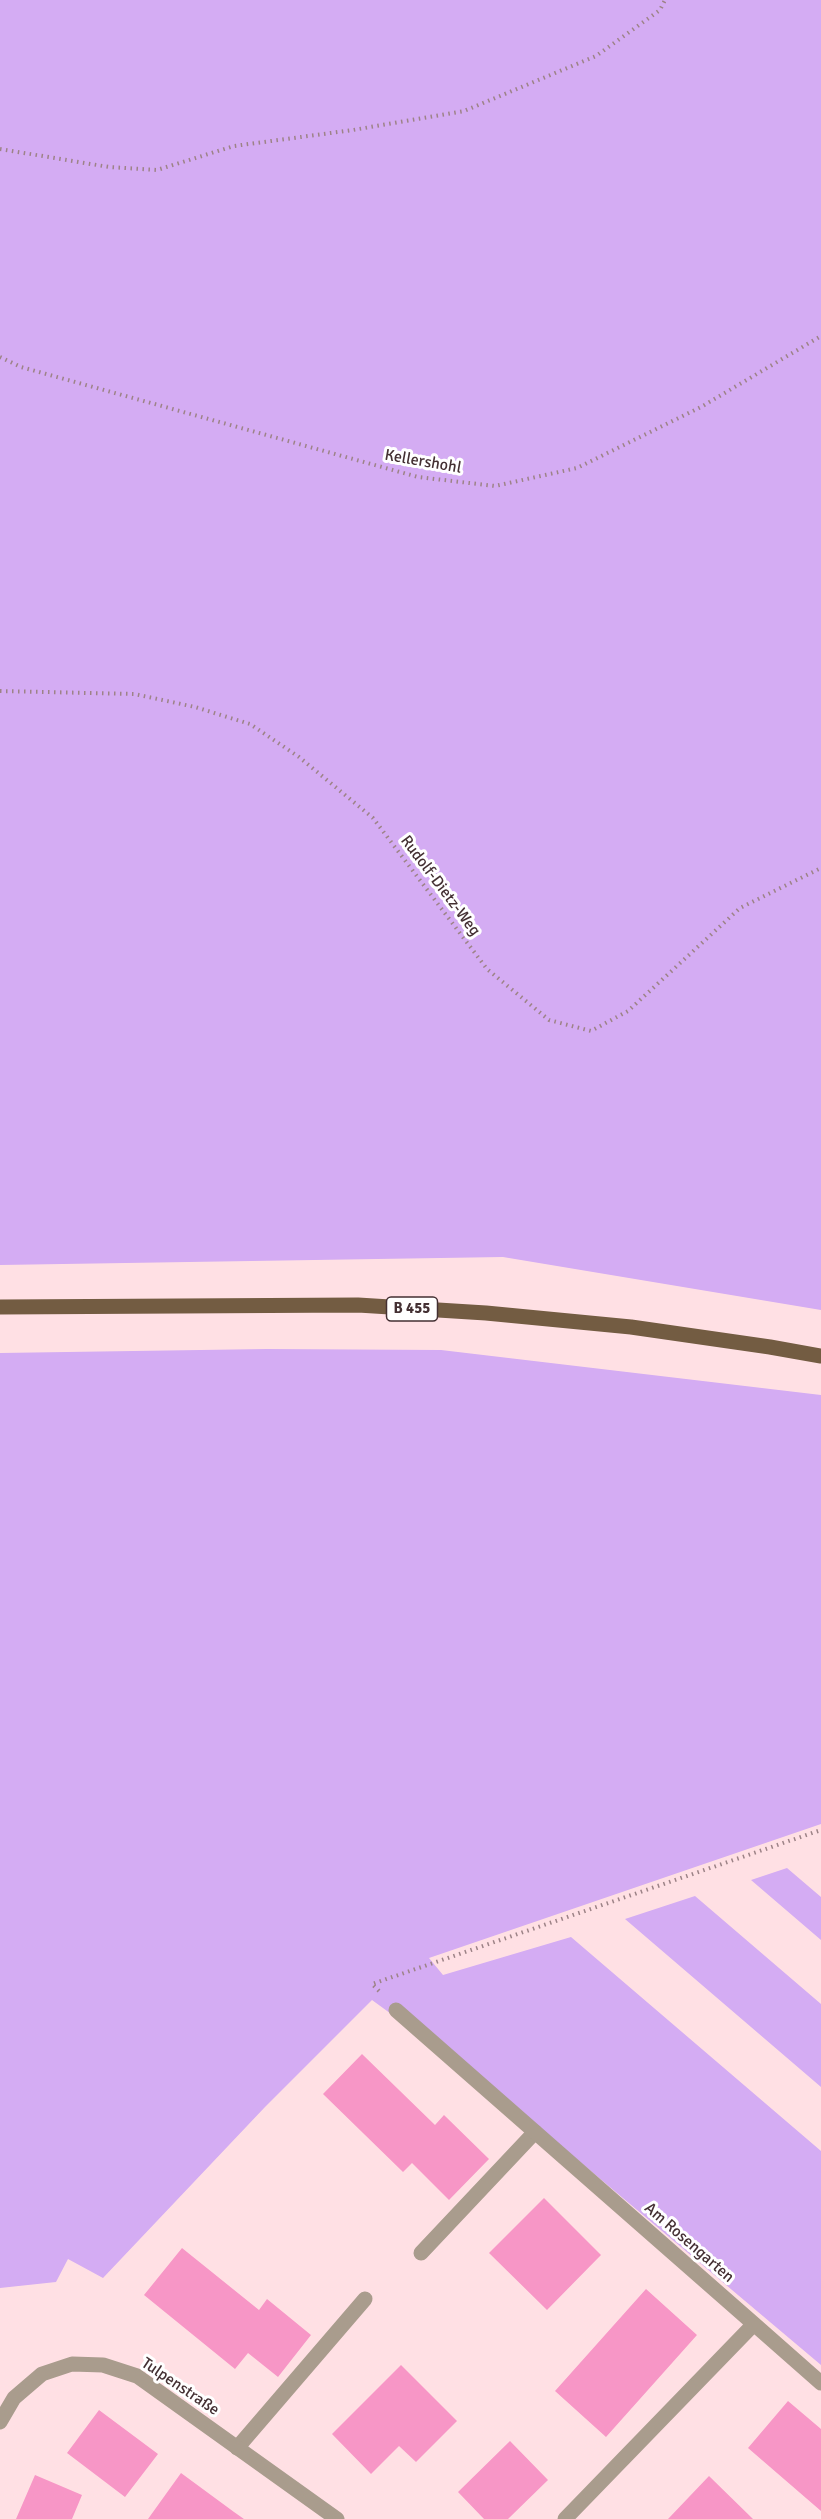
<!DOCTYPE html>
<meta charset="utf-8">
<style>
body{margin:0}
canvas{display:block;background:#ffe0e4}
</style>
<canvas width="821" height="2519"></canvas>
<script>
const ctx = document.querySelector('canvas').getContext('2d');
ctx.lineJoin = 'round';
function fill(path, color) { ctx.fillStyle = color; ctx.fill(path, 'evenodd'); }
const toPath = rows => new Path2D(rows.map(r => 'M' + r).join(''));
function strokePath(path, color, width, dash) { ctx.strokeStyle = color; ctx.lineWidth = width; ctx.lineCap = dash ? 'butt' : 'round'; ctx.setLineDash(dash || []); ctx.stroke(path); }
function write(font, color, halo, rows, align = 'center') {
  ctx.font = font + ' Signika,sans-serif'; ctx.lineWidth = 6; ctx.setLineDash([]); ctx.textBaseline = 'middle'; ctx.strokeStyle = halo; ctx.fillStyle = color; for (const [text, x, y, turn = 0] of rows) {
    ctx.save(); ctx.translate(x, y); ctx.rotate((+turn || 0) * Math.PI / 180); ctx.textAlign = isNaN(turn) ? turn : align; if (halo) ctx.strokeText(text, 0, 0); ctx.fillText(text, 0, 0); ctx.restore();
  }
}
fill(toPath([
 [0,0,821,0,821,1310,503,1257,0,1265],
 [267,1349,441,1350,821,1395,821,1824,429,1958,443,1975,571,1937,821,2151,821,2365,490,2086,372,2000,265,2107,103,2278,68,2259,56,2282,0,2288,0,1353],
 [787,1868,821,1897,821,1940,751,1880],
 [695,1896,821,2004,821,2087,625,1919]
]), '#d4acf3');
fill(toPath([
 [362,2054,435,2125,444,2115,489,2159,449,2200,412,2163,403,2172,323,2094],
 [544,2198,601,2255,547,2310,489,2253],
 [182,2248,259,2310,267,2299,311,2335,278,2377,248,2353,235,2369,144,2295],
 [646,2289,697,2335,606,2437,555,2391],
 [401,2365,457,2421,416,2462,399,2446,371,2474,332,2434],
 [788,2401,821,2429,821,2511,748,2448],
 [99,2410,158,2454,125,2497,67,2453],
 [510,2441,548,2480,508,2519,484,2519,458,2492],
 [181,2473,234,2512,244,2519,148,2519],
 [35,2475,82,2495,72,2519,16,2519],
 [709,2476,753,2519,668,2519]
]), '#f796c6');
strokePath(toPath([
 [0,149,109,167,157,170,234,146,353,130,464,111,596,56,660,10,665,0],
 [0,357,21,367,418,477,495,486,577,468,701,407,821,336],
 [0,691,134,694,195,707,250,724,299,757,373,818,487,969,549,1020,591,1031,628,1011,740,908,821,868],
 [379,1991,372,1984,821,1830]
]), '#9d8387', 4, [1.5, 4.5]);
strokePath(toPath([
 [421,2253,535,2132],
 [237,2448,365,2299]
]), '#a99c8d', 15);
strokePath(toPath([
 [396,2010,754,2324,565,2519],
 [754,2324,821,2383],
 [0,2422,14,2398,42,2374,72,2364,103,2365,137,2376,337,2519]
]), '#a99c8d', 15);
strokePath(toPath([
 [0,1307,358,1305,486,1313,631,1327,770,1347,821,1356]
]), '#735c42', 15);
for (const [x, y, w] of [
 [412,1309,51]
]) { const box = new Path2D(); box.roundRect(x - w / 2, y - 12, w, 24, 4.5); ctx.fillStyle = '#fff'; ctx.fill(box); strokePath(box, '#443033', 1.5); }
write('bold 15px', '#443033', null, [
 ["B 455",412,1309]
]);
write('16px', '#443033', '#fff', [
 ["Kellershohl",423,462,10],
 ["Rudolf-Dietz-Weg",440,886,53],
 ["Am Rosengarten",689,2243,41],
 ["Tulpenstraße",180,2387,34]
]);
</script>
